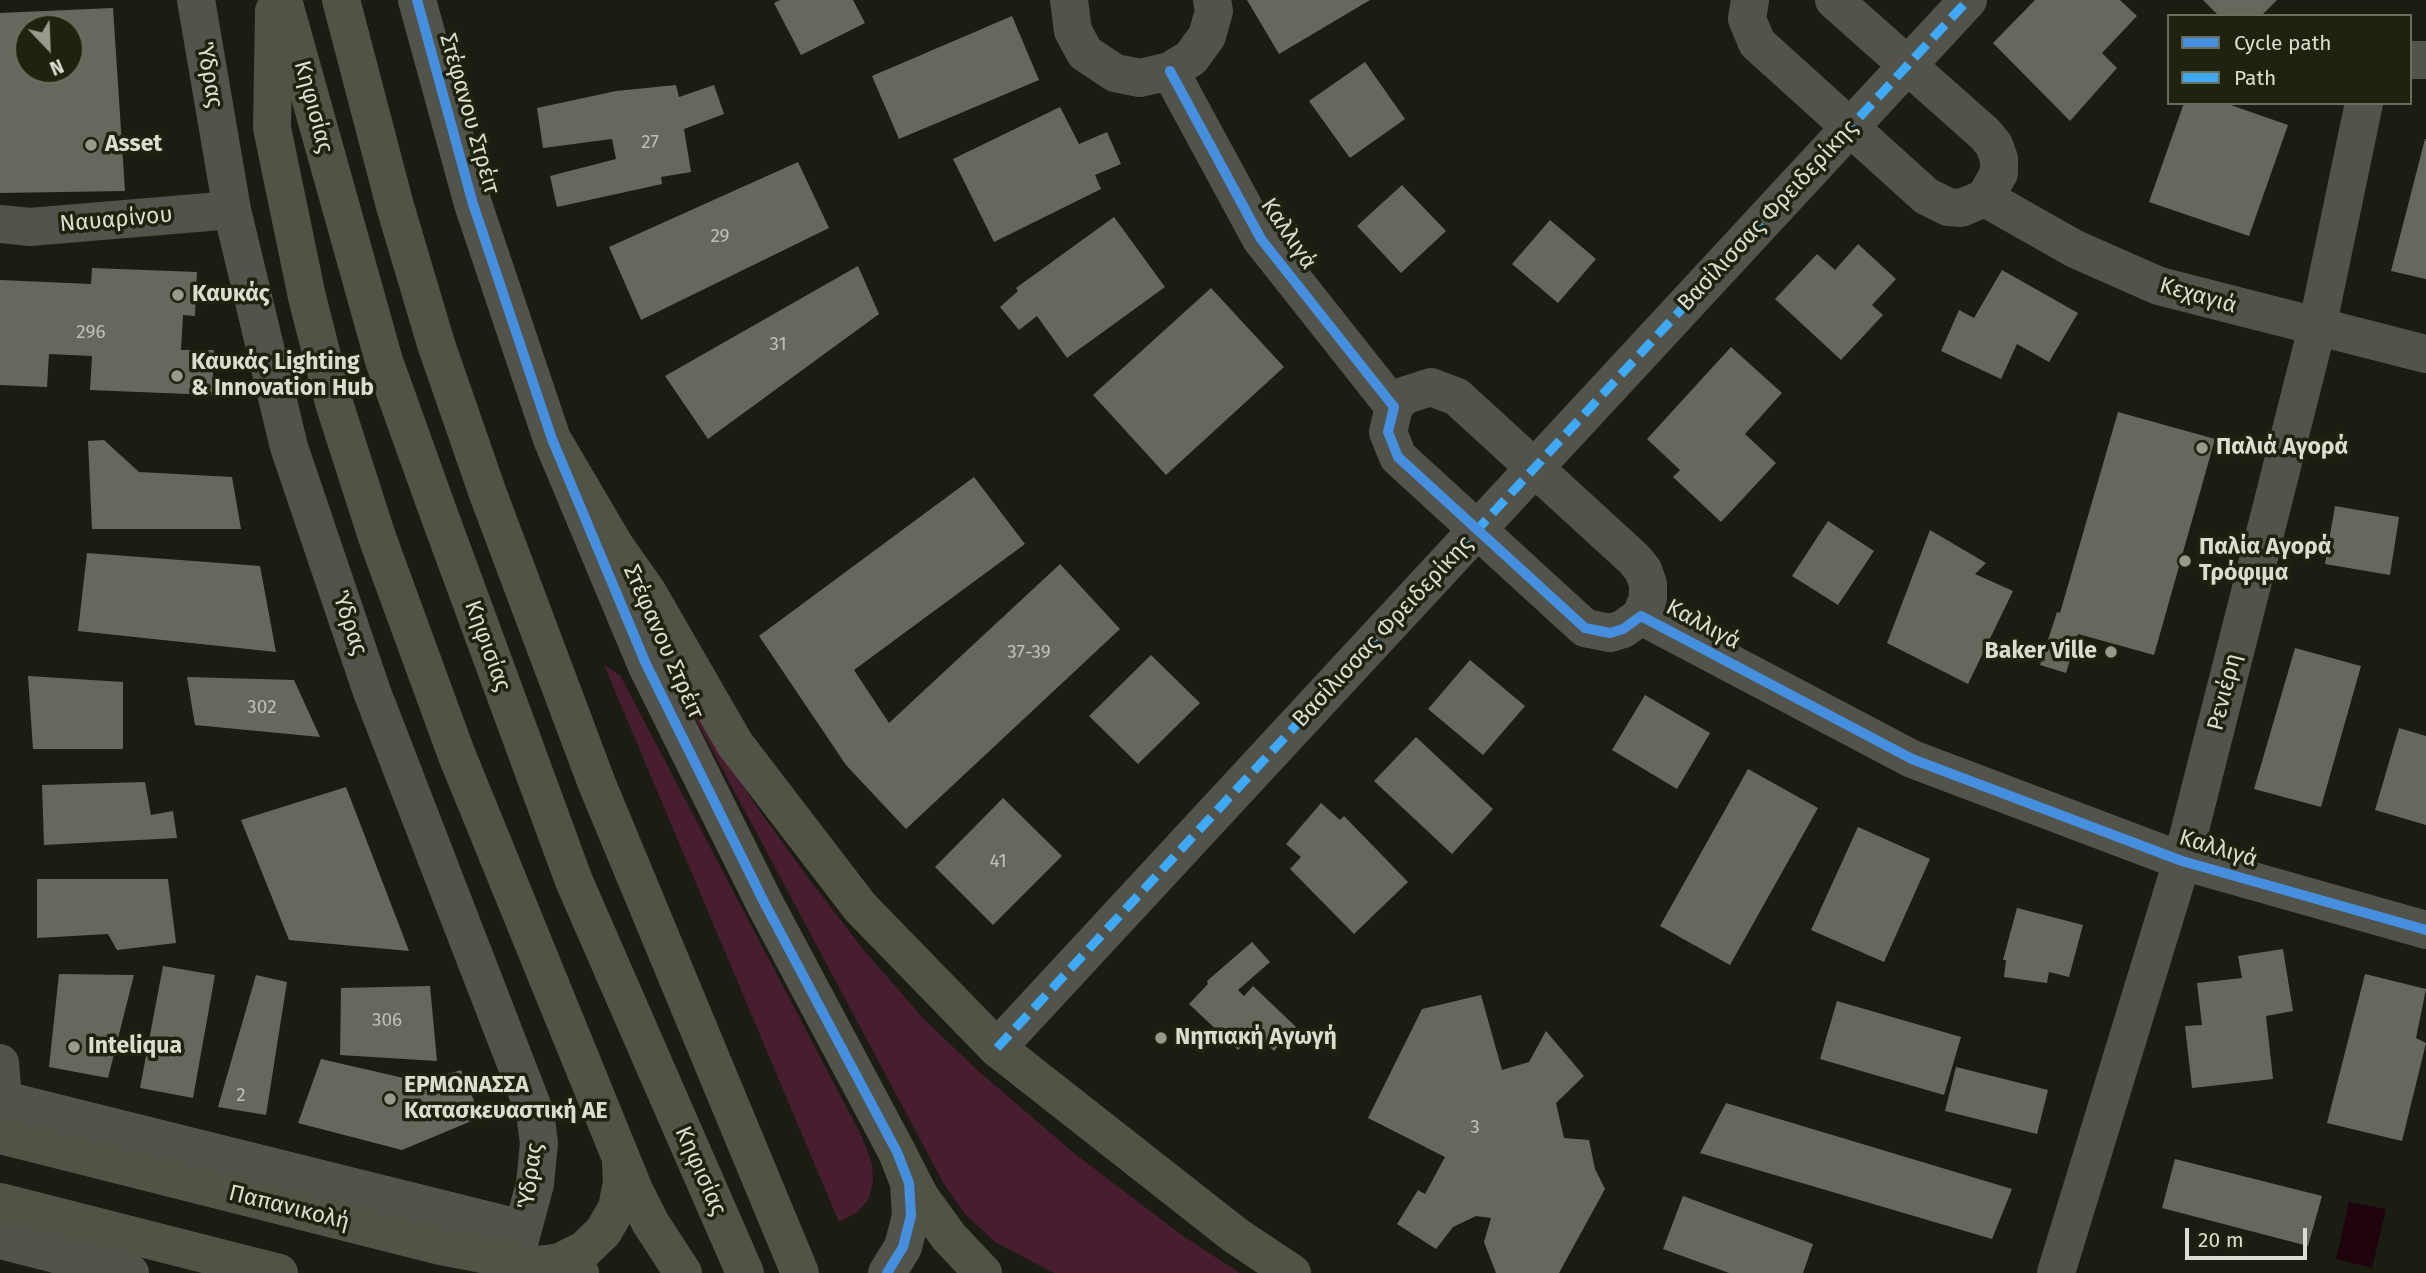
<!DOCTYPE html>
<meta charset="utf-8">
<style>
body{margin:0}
#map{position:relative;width:2426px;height:1273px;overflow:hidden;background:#1c1d12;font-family:"Fira Sans",sans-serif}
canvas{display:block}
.legend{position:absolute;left:2167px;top:14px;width:245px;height:91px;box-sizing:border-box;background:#1f220e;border:2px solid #6a6d5c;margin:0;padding:9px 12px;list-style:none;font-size:21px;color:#daded0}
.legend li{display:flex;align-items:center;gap:14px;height:35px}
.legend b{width:35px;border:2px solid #6a6d5c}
.north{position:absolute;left:14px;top:14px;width:70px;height:70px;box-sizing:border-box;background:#1f220e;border:2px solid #6a6d5c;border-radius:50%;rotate:157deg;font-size:19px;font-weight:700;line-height:28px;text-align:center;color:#daded0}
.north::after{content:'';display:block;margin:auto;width:24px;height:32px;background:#989a8e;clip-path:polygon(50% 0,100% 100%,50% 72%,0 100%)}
.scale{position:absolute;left:2185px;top:1228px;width:122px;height:32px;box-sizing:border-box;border:4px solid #daded0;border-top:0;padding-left:9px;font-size:21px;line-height:24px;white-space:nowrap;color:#daded0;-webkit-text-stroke:5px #1f220e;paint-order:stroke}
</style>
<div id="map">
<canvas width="2426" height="1273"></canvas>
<ul class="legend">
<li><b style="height:9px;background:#468fdf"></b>Cycle path</li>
<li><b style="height:9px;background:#3fa9f5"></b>Path</li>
</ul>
<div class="north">N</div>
<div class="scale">20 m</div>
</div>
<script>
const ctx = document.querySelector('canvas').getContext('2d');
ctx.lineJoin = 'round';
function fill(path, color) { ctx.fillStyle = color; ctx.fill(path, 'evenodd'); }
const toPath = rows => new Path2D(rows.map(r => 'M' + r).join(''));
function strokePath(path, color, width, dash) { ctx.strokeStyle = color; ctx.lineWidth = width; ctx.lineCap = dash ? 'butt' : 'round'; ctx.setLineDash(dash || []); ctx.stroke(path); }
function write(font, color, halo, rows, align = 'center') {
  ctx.font = font + ' "Fira Sans",sans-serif'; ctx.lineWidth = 7; ctx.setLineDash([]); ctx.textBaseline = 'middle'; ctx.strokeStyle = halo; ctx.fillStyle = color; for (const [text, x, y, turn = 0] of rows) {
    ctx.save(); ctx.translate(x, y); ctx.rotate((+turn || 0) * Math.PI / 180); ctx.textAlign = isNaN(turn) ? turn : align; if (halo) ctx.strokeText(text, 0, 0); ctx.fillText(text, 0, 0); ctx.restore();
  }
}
fill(toPath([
 [604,665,620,675,862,1137,872,1164,873,1182,868,1200,856,1213,839,1222],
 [676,682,754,803,809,879,862,948,923,1018,976,1069,1075,1154,1183,1236,1240,1273,1054,1273,995,1242,965,1214,944,1184]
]), '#481d2f');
fill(toPath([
 [2349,1202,2386,1209,2372,1268,2336,1259]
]), '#1f030d');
fill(toPath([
 [780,0,853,0,865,23,801,55,774,3],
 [1247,0,1370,0,1279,54],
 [2035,0,2120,0,2137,16,2102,53,2117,68,2070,121,1993,43],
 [2203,0,2277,0,2261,16,2219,16],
 [113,8,125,191,0,193,0,13],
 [28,28,70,28,70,70,28,70],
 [1012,16,1039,80,899,139,872,76],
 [1365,62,1405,119,1350,158,1309,101],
 [676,85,679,97,714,85,724,114,684,129,691,172,661,177,662,184,557,207,550,176,616,159,612,139,543,148,537,108,616,91],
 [2184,103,2225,103,2288,125,2249,236,2149,202],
 [1060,107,1079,144,1107,132,1121,164,1095,175,1101,189,994,242,953,159],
 [2425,139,2426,139,2426,279,2391,271],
 [798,162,829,228,641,320,609,247],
 [1402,185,1446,231,1401,273,1357,226],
 [1114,217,1165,287,1067,358,1037,316,1019,330,1000,307,1018,291,1016,288],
 [1550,220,1596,259,1558,303,1512,264],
 [1858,244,1896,279,1872,305,1883,315,1841,360,1775,299,1817,254,1835,270],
 [858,266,879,314,708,439,665,376],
 [92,268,197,272,195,316,183,315,181,350,214,350,212,395,90,390,92,356,49,354,47,387,0,385,0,280,91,284],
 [2002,270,2078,313,2049,362,2017,344,2001,379,1941,351,1959,310,1974,318],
 [1211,288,1284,367,1166,475,1093,395],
 [1731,347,1782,393,1745,434,1776,463,1721,522,1673,477,1680,470,1647,439],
 [2118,412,2215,439,2154,655,2078,634,2066,673,2040,665,2057,612,2060,613],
 [104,440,139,472,232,477,241,529,92,529,88,441],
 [974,477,1025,544,854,670,889,723,1060,564,1120,629,906,829,846,765,759,636],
 [2335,506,2399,517,2390,575,2325,564],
 [1828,521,1874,551,1838,605,1792,576],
 [1930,530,1986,563,1975,574,2013,591,1968,684,1887,643],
 [87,553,260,566,276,652,78,631],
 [2295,648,2361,666,2321,807,2254,789],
 [1151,655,1200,703,1138,764,1089,716],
 [1470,660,1525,706,1483,755,1428,709],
 [28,676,123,682,123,749,33,749],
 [187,677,294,680,320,737,195,725],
 [1645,695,1710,733,1677,789,1612,750],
 [2399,728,2426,736,2426,825,2375,810],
 [1416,737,1493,809,1452,854,1374,781],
 [1748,769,1818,808,1730,965,1660,926],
 [145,782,151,815,173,811,177,838,44,845,42,785],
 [346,787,409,951,289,940,241,820],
 [1003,798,1062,856,993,925,935,867],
 [1321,803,1340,820,1344,816,1408,882,1354,934,1290,869,1301,857,1286,844],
 [1858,827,1930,859,1884,962,1811,930],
 [37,879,168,879,176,943,117,950,108,934,37,938],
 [2017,908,2083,925,2069,977,2049,972,2047,983,2004,977,2006,960,2003,960],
 [1252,942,1270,962,1238,990,1244,996,1253,986,1296,1027,1274,1051,1255,1033,1238,1050,1189,1004,1208,984,1207,981],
 [2283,949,2293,1011,2266,1016,2273,1079,2192,1088,2185,1026,2202,1025,2197,983,2242,978,2238,956],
 [163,966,215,975,193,1098,140,1088],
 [59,974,134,975,108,1078,49,1067],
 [2365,974,2426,989,2416,1038,2426,1043,2402,1141,2327,1123],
 [256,975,287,982,266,1115,218,1107],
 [430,986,437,1061,340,1055,341,988],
 [1481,995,1502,1070,1529,1062,1546,1031,1584,1076,1556,1103,1564,1138,1589,1140,1595,1169,1605,1189,1559,1273,1496,1273,1484,1242,1491,1218,1476,1216,1453,1227,1436,1249,1397,1224,1418,1190,1425,1194,1445,1157,1368,1118,1422,1009],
 [1837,1001,1961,1037,1944,1095,1820,1059],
 [321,1059,421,1082,461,1070,481,1117,402,1150,298,1123],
 [1956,1067,2048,1090,2037,1134,1945,1111],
 [1726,1103,2012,1189,1992,1239,1700,1153],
 [2175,1159,2322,1196,2308,1246,2162,1208],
 [1683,1196,1813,1244,1803,1273,1729,1273,1663,1249]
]), '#66685e');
strokePath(toPath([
 [196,0,232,210,289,447,372,692,535,1113,539,1143,535,1184,511,1273],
 [417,0,473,204,552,439,646,664,765,904,897,1152,909,1183,911,1216,903,1247,887,1273],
 [1069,0,1073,31,1085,53,1115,73,1140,78,1170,71,1191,58,1207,36,1214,11,1212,0],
 [1750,0,1747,19,1757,43,1926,196,1948,207,1961,208,1985,198,1999,173,1999,159,1994,145,1985,134,1834,0],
 [2410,60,2426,60],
 [1170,71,1261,239,1394,407,1388,432,1398,457,1585,628,1610,633,1623,629,1641,616,1912,759,2182,861,2426,930],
 [1985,198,2075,249,2159,286,2426,354],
 [0,224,30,227,232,210],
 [1394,407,1403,396,1431,387,1457,397,1634,559,1643,570,1648,584,1648,598,1641,616],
 [997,1048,1968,0],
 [0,1063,3,1100],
 [0,1099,522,1229],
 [0,1240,130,1273],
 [2056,1273,2182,861,2317,328,2364,103]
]), '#52544b', 38);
strokePath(toPath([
 [283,0,384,361,436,506,574,881,745,1273],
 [341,0,395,206,436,344,488,494,597,784,800,1273],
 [274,11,272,128,307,297,334,403,377,537,456,753,634,1190,650,1222,683,1273],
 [552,439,615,546,648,593,735,744,860,907,997,1048,1235,1235,1292,1273],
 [0,1135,441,1246,580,1273],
 [897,1152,920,1197,949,1237,983,1273],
 [0,1202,279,1273],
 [538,1265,560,1262,584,1250,603,1232,617,1208,622,1182,621,1162]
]), '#525347', 38);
strokePath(toPath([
 [997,1048,1968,0]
]), '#3fa9f5', 9, [18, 9]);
strokePath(toPath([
 [417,0,473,204,552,439,646,664,765,904,897,1152,909,1183,911,1216,903,1247,887,1273],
 [1170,71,1261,239,1394,407,1388,432,1398,457,1585,628,1610,633,1623,629,1641,616,1912,759,2182,861,2426,930]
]), '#468fdf', 10);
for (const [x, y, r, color] of [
 [91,145,7,"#989a8e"],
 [178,295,7,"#989a8e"],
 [177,376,7,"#989a8e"],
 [2202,448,7,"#989a8e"],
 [2185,561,7,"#989a8e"],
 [2111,652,7,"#989a8e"],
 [1161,1038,7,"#989a8e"],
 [74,1047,7,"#989a8e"],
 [390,1099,7,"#989a8e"]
]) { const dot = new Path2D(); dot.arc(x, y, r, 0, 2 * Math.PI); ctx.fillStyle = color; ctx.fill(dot); strokePath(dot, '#1f220e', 2.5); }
write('19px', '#bdc0b4', null, [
 ["27",650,143],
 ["29",720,237],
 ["296",91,333],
 ["31",778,345],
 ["37-39",1029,653],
 ["302",262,708],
 ["41",998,862],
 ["306",387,1021],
 ["2",241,1096],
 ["3",1475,1128]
]);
write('23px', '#daded0', '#1f220e', [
 ["Ύδρας",209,75,80],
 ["Κηφισίας",313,107,75],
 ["Στέφανου Στρέιτ",469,114,74],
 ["Βασίλισσας Φρειδερίκης",1768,216,-47],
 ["Ναυαρίνου",116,220,-5],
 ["Καλλιγά",1288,234,56],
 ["Κεχαγιά",2198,296,16],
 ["Ύδρας",349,623,71],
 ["Καλλιγά",1703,625,28],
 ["Βασίλισσας Φρειδερίκης",1383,632,-47],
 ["Στέφανου Στρέιτ",663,642,66],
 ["Κηφισίας",487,646,70],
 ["Ρενιέρη",2225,692,-76],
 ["Καλλιγά",2218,849,17],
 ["Κηφισίας",700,1171,66],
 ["Ύδρας",531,1176,-82],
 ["Παπανικολή",289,1208,14]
]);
write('bold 23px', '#daded0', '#1f220e', [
 ["Asset",105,145],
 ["Καυκάς",192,295],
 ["Καυκάς Lighting",191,363],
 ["& Innovation Hub",191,389],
 ["Παλιά Αγορά",2216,448],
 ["Παλία Αγορά",2199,548],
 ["Τρόφιμα",2199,574],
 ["Baker Ville",2097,652,"right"],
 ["Νηπιακή Αγωγή",1175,1038],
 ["Inteliqua",88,1047],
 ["ΕΡΜΩΝΑΣΣΑ",404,1086],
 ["Κατασκευαστική ΑΕ",404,1112]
], 'left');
</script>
